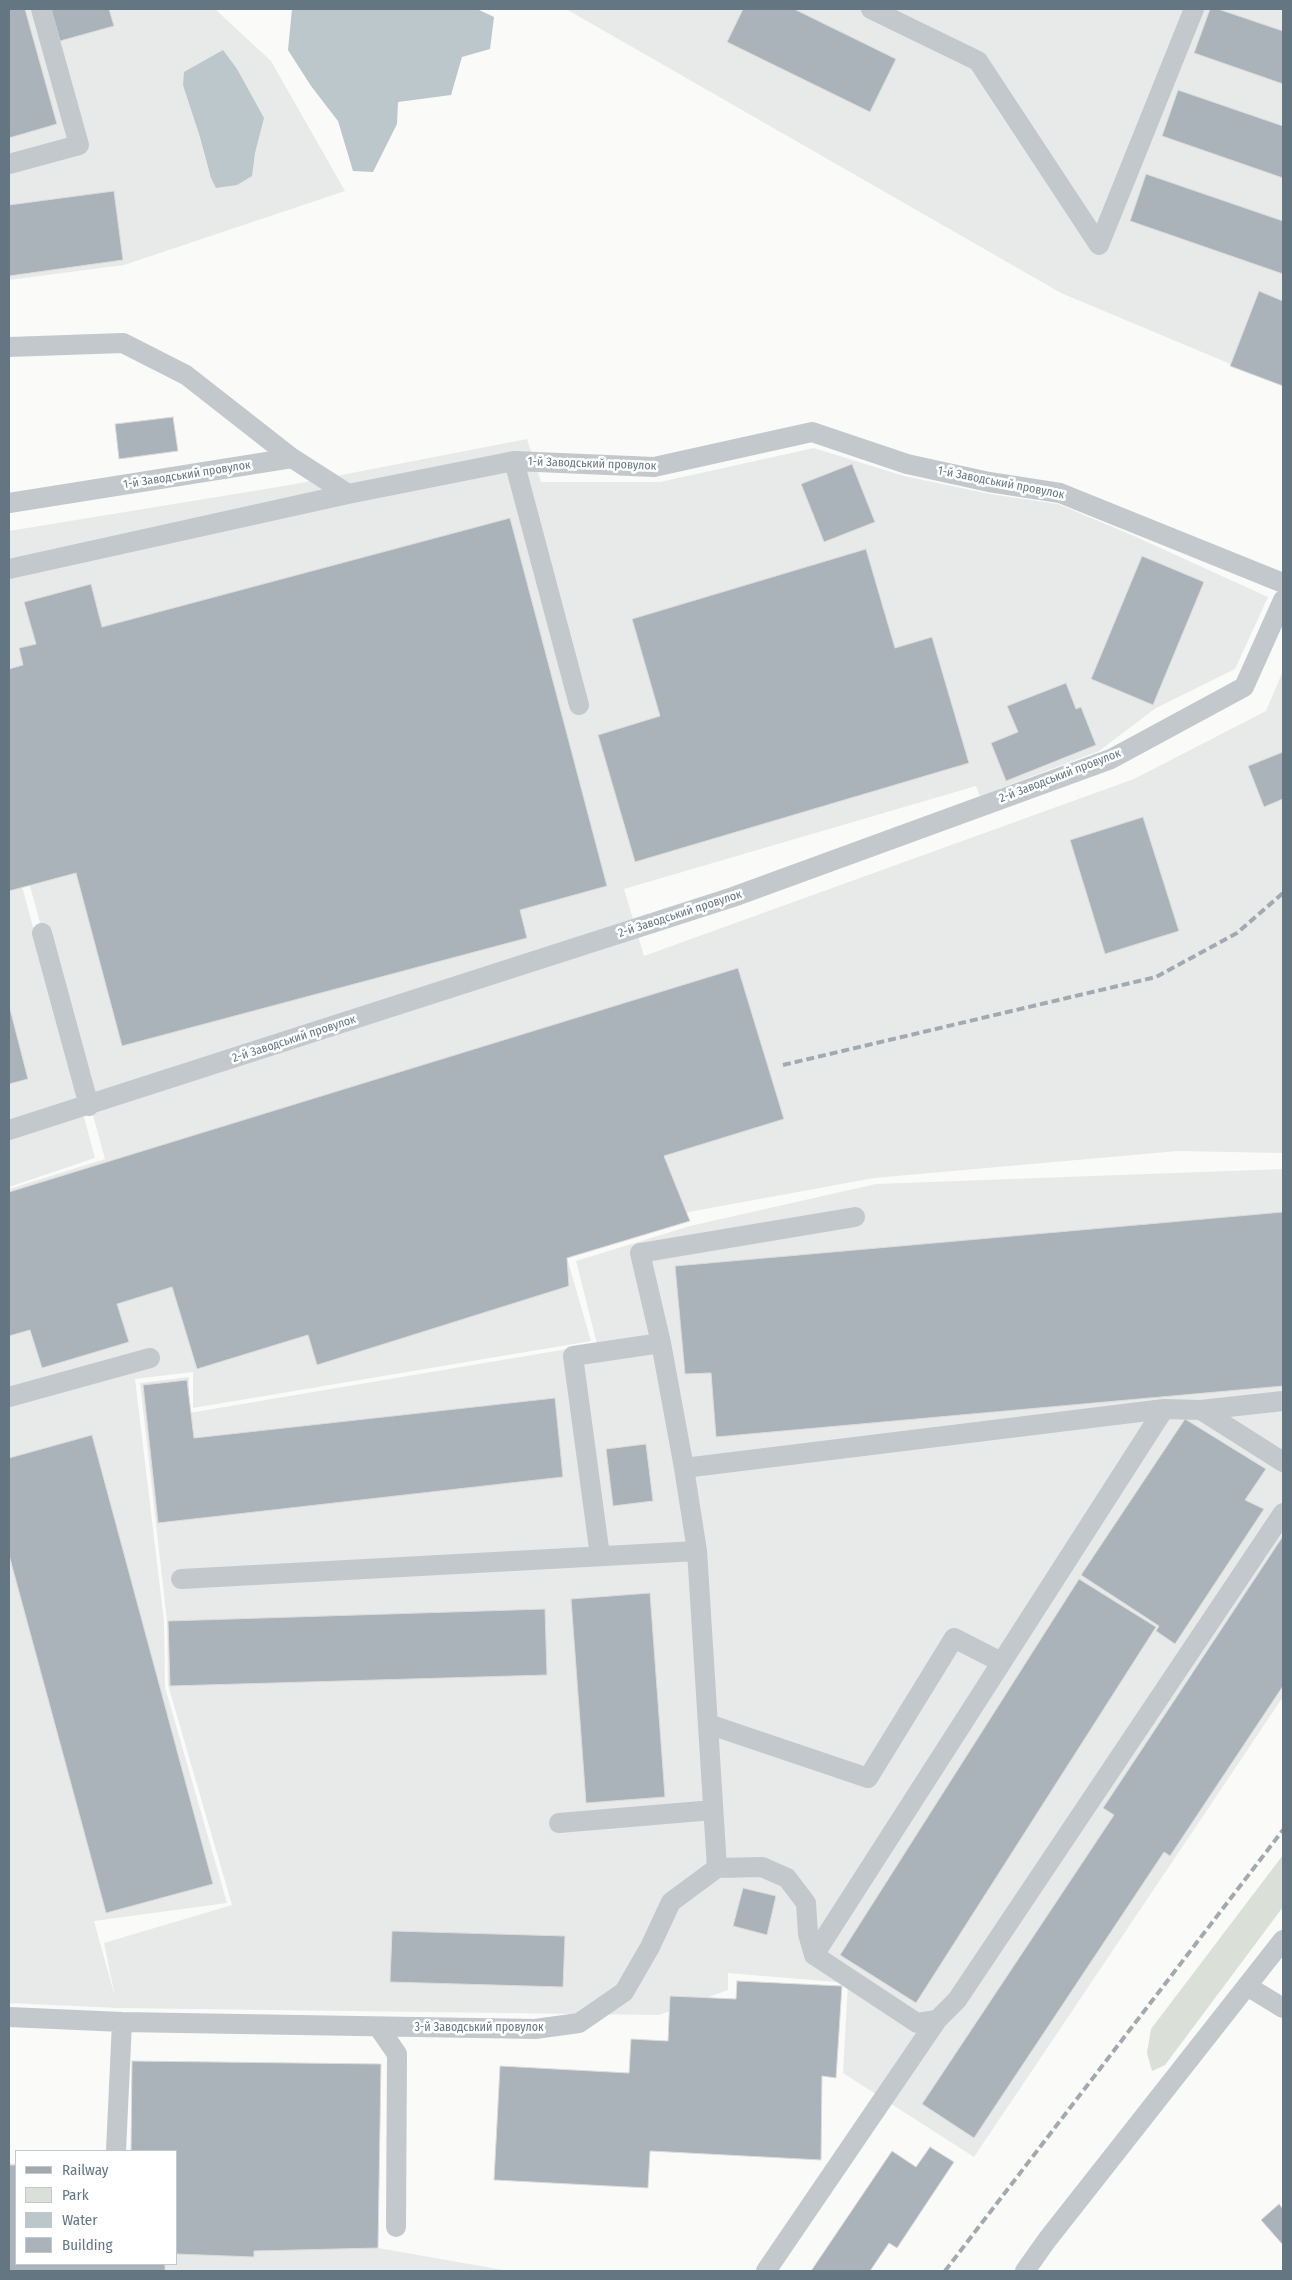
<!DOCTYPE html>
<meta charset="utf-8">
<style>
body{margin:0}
#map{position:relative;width:1292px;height:2280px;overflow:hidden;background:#fafaf8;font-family:"Fira Sans Condensed",sans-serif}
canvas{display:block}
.frame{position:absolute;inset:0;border:10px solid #657683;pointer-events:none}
.legend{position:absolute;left:15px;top:2150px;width:162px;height:115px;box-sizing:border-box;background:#fff;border:1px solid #c1c8cd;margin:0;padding:6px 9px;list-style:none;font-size:15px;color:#657683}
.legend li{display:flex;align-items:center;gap:10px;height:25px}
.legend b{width:25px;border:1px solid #c1c8cd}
</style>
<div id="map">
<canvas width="1292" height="2280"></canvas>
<div class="frame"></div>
<ul class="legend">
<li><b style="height:6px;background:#a2aab0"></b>Railway</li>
<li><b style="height:14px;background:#dadfd7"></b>Park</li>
<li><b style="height:14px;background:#bbc7cb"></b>Water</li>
<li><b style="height:14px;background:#aab3b9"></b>Building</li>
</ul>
</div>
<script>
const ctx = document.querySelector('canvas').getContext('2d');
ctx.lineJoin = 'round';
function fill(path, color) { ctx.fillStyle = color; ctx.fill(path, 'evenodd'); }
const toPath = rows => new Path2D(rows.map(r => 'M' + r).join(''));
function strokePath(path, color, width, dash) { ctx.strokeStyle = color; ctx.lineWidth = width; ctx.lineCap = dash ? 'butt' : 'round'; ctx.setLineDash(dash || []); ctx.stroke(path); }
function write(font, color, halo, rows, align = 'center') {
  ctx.font = font + ' "Fira Sans Condensed",sans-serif'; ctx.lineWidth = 5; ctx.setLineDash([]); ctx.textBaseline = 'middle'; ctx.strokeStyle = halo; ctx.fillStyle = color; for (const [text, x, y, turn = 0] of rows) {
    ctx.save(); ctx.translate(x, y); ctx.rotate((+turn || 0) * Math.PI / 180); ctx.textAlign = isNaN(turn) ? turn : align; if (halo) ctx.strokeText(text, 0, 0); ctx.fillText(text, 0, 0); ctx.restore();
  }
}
fill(toPath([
 [9,9,215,9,271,61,345,191,124,265,9,280],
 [566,9,1283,9,1283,386,1061,293],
 [527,439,541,482,660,482,814,448,904,476,990,494,1058,504,1134,536,1268,597,1235,669,1156,708,1099,751,980,796,976,786,624,889,644,956,1134,779,1266,711,1283,671,1283,1153,1178,1151,874,1178,694,1211,673,1215,567,1258,591,1341,193,1408,193,1372,135,1379,164,1621,165,1687,227,1903,94,1921,115,1997,104,1943,232,1905,168,1685,167,1621,140,1383,189,1377,189,1413,597,1344,576,1261,690,1226,876,1184,1283,1169,1283,1697,974,2157,843,2073,848,1983,728,1973,728,1990,659,2015,118,2008,9,2003,9,1189,105,1159,9,810,9,531,290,485],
 [9,838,95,1158,9,1187],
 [9,2163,16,2164,16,2264,176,2264,176,2247,378,2248,509,2271,9,2271]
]), '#e8e9e9');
fill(toPath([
 [1283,1855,1283,1907,1165,2065,1152,2071,1147,2053,1151,2029]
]), '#dadfd7');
fill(toPath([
 [292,9,477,9,494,17,490,49,462,57,451,95,398,102,397,124,373,172,353,171,338,121,311,86,288,50],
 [223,50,237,69,264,118,255,153,252,176,237,185,216,188,211,178,200,137,183,85,184,72]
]), '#bbc7cb');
const building = toPath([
 [9,9,25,9,57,124,9,138,9,9],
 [51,9,109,9,114,26,60,41,51,9],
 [743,9,794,9,896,59,870,112,727,42,743,9],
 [1210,9,1218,9,1283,31,1283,84,1194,53,1210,9],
 [1178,90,1283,126,1283,178,1162,136,1178,90],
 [1146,174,1283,221,1283,274,1130,221,1146,174],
 [114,191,123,260,9,276,9,205,114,191],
 [1259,291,1283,301,1283,386,1230,366,1259,291],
 [173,417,178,451,119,459,115,424,173,417],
 [852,464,875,522,824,542,801,484,852,464],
 [510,518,607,886,520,910,527,938,122,1046,76,873,9,891,9,669,23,665,19,648,36,644,24,602,91,584,102,627,510,518],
 [866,549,895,648,932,637,969,763,635,862,598,735,660,716,632,619,866,549],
 [1142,556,1204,582,1153,705,1091,679,1142,556],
 [1066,683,1076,709,1081,707,1096,745,1006,781,991,743,1018,732,1007,706,1066,683],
 [1283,752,1283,799,1264,807,1248,766,1283,752],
 [1143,817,1179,931,1105,954,1070,840,1143,817],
 [738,968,784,1119,664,1156,690,1221,567,1258,569,1286,317,1365,308,1335,197,1369,172,1287,117,1304,129,1342,42,1368,30,1330,9,1336,9,1192,738,968],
 [9,1005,28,1079,9,1084,9,1005],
 [1283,1212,1283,1386,716,1437,711,1373,685,1374,675,1266,1283,1212],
 [187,1380,194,1438,555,1398,563,1477,158,1523,143,1385,187,1380],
 [1185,1419,1266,1469,1245,1500,1264,1509,1175,1644,1156,1631,1159,1626,1081,1575,1185,1419],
 [92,1435,213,1884,106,1913,9,1555,9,1458,92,1435],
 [646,1444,653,1501,613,1506,606,1449,646,1444],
 [1283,1536,1283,1686,1170,1856,1164,1852,974,2138,922,2104,1114,1815,1103,1808,1283,1536],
 [1079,1579,1156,1627,916,2003,840,1955,1079,1579],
 [650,1593,665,1797,586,1803,571,1599,650,1593],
 [545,1609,547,1675,170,1686,168,1621,545,1609],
 [743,1888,776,1896,767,1935,733,1926,743,1888],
 [392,1931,565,1936,563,1987,390,1982,392,1931],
 [737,1981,842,1986,836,2078,822,2076,821,2160,650,2151,648,2188,494,2180,500,2066,629,2073,631,2039,668,2041,670,1996,736,1999,737,1981],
 [132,2061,381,2064,378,2248,254,2251,254,2257,176,2254,176,2151,131,2151,132,2061],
 [930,2147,954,2162,897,2248,889,2243,870,2271,811,2271,892,2151,916,2167,930,2147],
 [9,2165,16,2165,16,2264,165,2264,165,2271,9,2271,9,2165],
 [1279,2204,1283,2209,1283,2245,1261,2220,1279,2204]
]);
fill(building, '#aab3b9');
strokePath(building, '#dcdcda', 1);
strokePath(toPath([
 [871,9,978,61,1099,245,1194,9],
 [9,164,79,145,41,9],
 [9,347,123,343,186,375,292,458],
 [514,461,579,705],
 [9,503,292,458,348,494,514,461,654,467,812,432,907,464,989,482,1060,493,1283,583],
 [9,569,348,494],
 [42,933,89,1106],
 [9,1130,733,897,1111,759,1244,687,1283,600],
 [9,1397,150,1358],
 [1201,1410,1283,1401],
 [684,1468,661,1343,640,1253,855,1217],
 [600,1556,573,1356,661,1343],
 [181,1579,697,1551],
 [708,1724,868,1778,954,1638,1001,1662],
 [559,1823,713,1810],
 [717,1868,697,1551,684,1468,1164,1409,1201,1410,1283,1462],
 [814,1955,917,2023,937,2020,957,2000,1283,1513],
 [814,1955,1164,1409],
 [1247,1986,1283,2008],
 [9,2017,122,2022,535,2029,579,2023,624,1992,650,1947,671,1902,717,1868,762,1867,787,1878,806,1903,808,1934,814,1955],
 [379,2028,397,2054,396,2227],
 [116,2151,122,2022],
 [766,2271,937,2020],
 [1025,2271,1047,2240,1283,1940]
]), '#c3c8cc', 20);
strokePath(toPath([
 [783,1065,1156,977,1237,933,1283,893],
 [945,2271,1283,1830]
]), '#a2aab0', 4, [8, 4]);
write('12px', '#657683', '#fff', [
 ["1-й Заводський провулок",592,464,2],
 ["1-й Заводський провулок",187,475,-9],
 ["1-й Заводський провулок",1001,483,11],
 ["2-й Заводський провулок",1060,776,-21],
 ["2-й Заводський провулок",680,914,-18],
 ["2-й Заводський провулок",294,1039,-18],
 ["3-й Заводський провулок",479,2028]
]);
</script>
